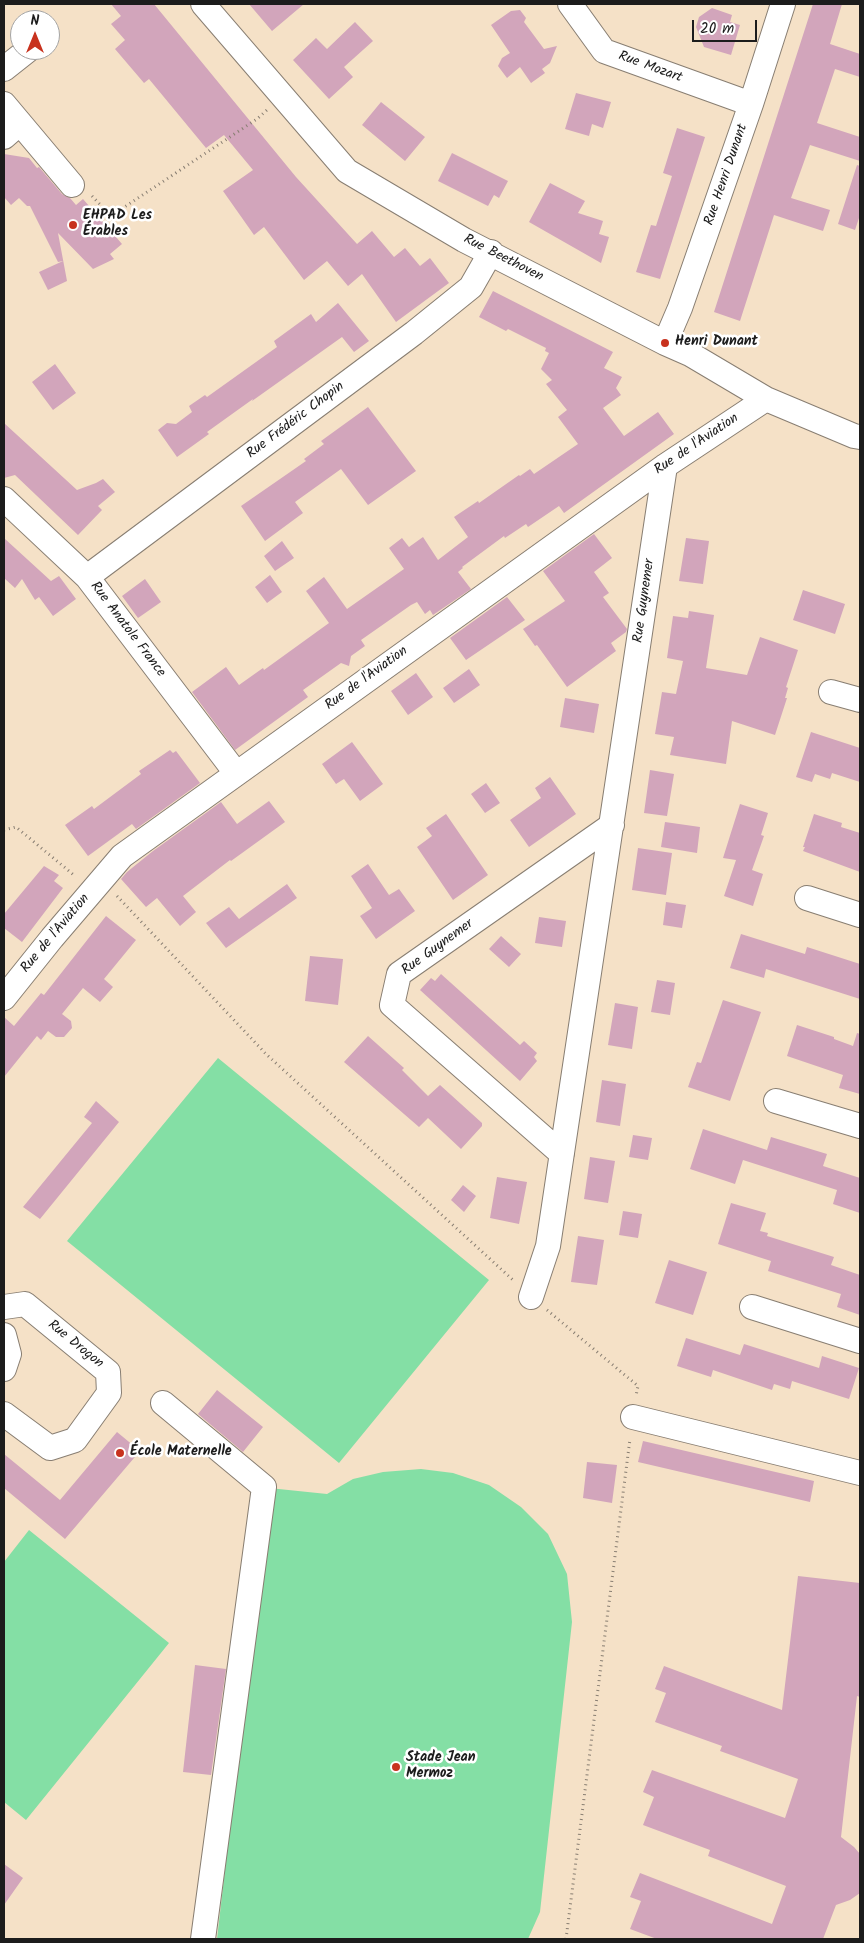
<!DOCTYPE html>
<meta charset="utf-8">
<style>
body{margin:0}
#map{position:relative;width:864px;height:1943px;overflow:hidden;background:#f5e1c7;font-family:Kalam,sans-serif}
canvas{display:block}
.frame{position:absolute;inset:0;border:5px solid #1c1c1c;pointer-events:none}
.north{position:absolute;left:10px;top:10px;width:50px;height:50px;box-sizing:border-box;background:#fff;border:1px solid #a4a4a4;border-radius:50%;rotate:0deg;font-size:14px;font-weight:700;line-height:20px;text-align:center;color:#1c1c1c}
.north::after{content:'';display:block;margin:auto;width:18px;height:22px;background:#c8321e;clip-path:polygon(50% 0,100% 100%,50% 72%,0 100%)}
.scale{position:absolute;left:692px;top:20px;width:65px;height:22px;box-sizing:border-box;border:2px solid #1c1c1c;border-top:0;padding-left:6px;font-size:15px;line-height:18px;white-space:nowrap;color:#1c1c1c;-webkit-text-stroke:4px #fff;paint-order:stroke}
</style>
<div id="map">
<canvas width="864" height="1943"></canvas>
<div class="frame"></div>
<div class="north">N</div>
<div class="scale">20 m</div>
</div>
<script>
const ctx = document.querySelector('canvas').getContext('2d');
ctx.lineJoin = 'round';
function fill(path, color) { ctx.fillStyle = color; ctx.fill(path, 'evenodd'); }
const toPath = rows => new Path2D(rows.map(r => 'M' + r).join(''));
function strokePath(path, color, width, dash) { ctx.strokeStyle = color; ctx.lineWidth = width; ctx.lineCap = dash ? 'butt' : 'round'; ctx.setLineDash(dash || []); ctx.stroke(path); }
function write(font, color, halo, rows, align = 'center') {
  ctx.font = font + ' Kalam,sans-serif'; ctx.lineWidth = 5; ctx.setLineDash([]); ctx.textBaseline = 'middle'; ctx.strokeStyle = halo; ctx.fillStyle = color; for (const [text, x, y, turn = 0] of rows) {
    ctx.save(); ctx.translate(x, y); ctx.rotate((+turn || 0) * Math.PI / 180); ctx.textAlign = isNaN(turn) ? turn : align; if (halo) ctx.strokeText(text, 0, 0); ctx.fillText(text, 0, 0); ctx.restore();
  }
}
fill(toPath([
 [218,1058,489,1280,339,1463,67,1241],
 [421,1469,453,1473,489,1485,521,1507,548,1534,567,1574,572,1622,540,1912,528,1939,217,1939,269,1488,327,1494,353,1479,383,1472],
 [29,1530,169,1643,26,1820,4,1802,4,1562]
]), '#84dfa5');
fill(toPath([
 [111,4,154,4,296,177,357,244,372,231,394,257,405,248,420,266,430,258,449,283,396,322,362,274,348,286,327,261,304,280,264,227,254,235,223,191,253,170,224,135,206,148,149,79,144,83,115,49,125,40,111,24,121,16],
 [249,4,304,4,272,31],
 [813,4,842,4,830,44,860,54,860,77,835,69,817,123,860,137,860,161,810,145,791,198,830,210,823,231,774,215,740,321,714,312],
 [712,8,732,15,730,22,740,25,731,55,704,47,696,27,699,17],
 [520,10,526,18,524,22,544,49,557,46,550,63,542,69,545,73,531,83,520,67,507,78,498,66,502,58,510,53,491,25,511,11],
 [355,22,373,41,344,67,353,77,329,99,293,60,316,38,327,49],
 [576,93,611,102,603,128,592,124,589,136,565,129],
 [381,102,425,137,405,161,362,125],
 [677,128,705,137,660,279,636,272,651,225,656,226,672,176,663,173],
 [452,153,508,181,499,198,494,195,488,206,438,181],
 [4,154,29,158,37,168,39,167,62,194,70,198,76,205,83,199,122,244,110,254,114,259,93,269,58,233,67,281,48,290,39,272,63,261,58,262,30,206,27,206,19,198,11,205,4,197],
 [857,165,860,166,860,215,855,230,838,224],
 [550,183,585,201,578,213,603,221,599,234,609,237,601,263,529,222],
 [493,291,613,352,604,368,622,377,616,388,621,395,603,408,624,436,658,412,674,434,564,513,559,506,528,527,526,524,505,538,504,536,462,567,463,568,458,572,471,589,433,615,430,610,425,614,417,602,411,605,361,640,365,646,351,656,349,666,341,663,303,690,308,697,235,750,192,692,226,667,239,685,263,668,264,670,329,623,306,591,324,577,347,609,404,569,389,548,402,538,409,547,423,537,438,560,468,537,454,517,478,501,479,503,519,475,520,476,530,469,534,474,578,444,558,417,567,410,546,384,552,380,541,369,549,353,545,351,546,348,508,329,506,331,479,317],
 [338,303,369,341,354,352,342,337,252,401,253,399,207,432,209,434,177,457,158,430,167,423,176,424,192,412,189,406,205,395,207,397,277,347,274,341,311,314,316,322],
 [55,364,76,393,53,410,32,382],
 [368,407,416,471,368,505,341,469,295,502,303,513,265,541,241,506,306,461,304,459,324,444,321,441],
 [4,423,77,490,96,483,103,479,115,492,98,506,102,510,78,535,15,475,4,478],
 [594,534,612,558,594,572,609,593,603,597,627,629,626,632,611,643,616,651,567,687,537,645,535,646,523,629,565,601,543,571],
 [4,538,51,581,59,576,76,599,53,616,39,597,35,600,22,579,15,588,4,578],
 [686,538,709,541,703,584,679,581],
 [282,541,294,558,275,571,264,556],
 [270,575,282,592,267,603,255,587],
 [145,579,161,602,138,618,122,596],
 [803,590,845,604,835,634,793,620],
 [507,597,525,620,466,660,450,638],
 [689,611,714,615,706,668,747,675,760,637,798,650,786,687,788,688,785,698,787,698,775,735,732,721,726,764,670,755,674,737,655,734,662,692,676,694,683,661,667,658,673,616,688,618],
 [469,669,480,685,454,703,443,688],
 [416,673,433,697,408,715,391,691],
 [565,698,599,704,594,733,560,727],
 [811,732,860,748,860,782,832,773,830,779,815,774,812,782,796,777],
 [352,742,383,784,360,801,344,779,336,784,322,764],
 [170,750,173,753,176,751,200,783,136,829,132,824,88,856,65,825,92,806,94,809,141,774,139,771],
 [650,770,674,774,667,816,644,813],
 [550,777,576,814,529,847,510,820,541,798,535,788],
 [486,783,500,803,485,813,471,794],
 [269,801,285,822,231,861,230,860,183,896,196,912,180,926,157,898,146,907,121,879,127,872,153,851,221,802,237,824],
 [740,804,768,813,761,835,764,836,752,870,763,874,753,906,724,896,736,860,723,858],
 [446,814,488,875,453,900,417,847,432,836,426,828],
 [814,814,842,823,841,827,860,833,860,872,803,851,805,847,803,847],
 [665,822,700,827,697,853,661,847],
 [638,848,672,853,666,895,632,890],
 [368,864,389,895,399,889,415,911,376,939,360,916,372,908,351,876],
 [44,866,59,875,54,881,63,888,22,942,4,928,4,914],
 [287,884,297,898,226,948,206,923,229,907,239,919],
 [666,902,686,905,682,928,663,925],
 [106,916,136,940,104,979,113,987,100,1002,83,988,62,1014,71,1021,72,1028,64,1037,56,1037,48,1031,41,1040,37,1036,4,1077,4,1017,14,1026,41,993,44,995],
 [539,917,566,921,562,947,535,943],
 [741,934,805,954,807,947,860,964,860,999,766,969,764,978,730,968],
 [501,936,521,954,509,967,489,949],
 [310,956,343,959,338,1005,305,1001],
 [441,974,520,1045,524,1041,537,1053,534,1057,537,1061,520,1081,420,990,431,978,435,981],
 [657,980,675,983,670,1015,651,1012],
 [723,1000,761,1012,730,1101,688,1087,697,1062,701,1063],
 [615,1003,638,1007,632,1049,608,1045],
 [797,1025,834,1037,834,1039,853,1046,857,1033,860,1034,860,1094,839,1088,843,1075,787,1056],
 [368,1036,404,1068,402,1070,428,1096,440,1085,482,1123,482,1126,461,1149,428,1118,419,1127,344,1062],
 [602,1080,626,1084,620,1126,596,1122],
 [96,1101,119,1122,40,1219,23,1207,92,1123,84,1117],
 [703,1129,767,1150,771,1137,827,1154,823,1166,860,1178,860,1213,833,1204,837,1190,743,1160,735,1184,690,1169],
 [633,1135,652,1138,648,1160,629,1157],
 [590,1157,615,1161,608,1203,584,1199],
 [497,1177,527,1182,519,1224,490,1218],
 [463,1185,476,1196,464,1212,451,1200],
 [731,1203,766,1213,760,1231,768,1233,767,1236,834,1257,831,1265,860,1275,860,1315,837,1307,841,1294,768,1271,771,1261,718,1244],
 [623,1211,642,1214,638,1238,619,1235],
 [578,1236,604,1240,597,1285,571,1282],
 [669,1260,707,1272,693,1315,655,1303],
 [686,1338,740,1355,744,1344,819,1368,822,1356,859,1368,849,1399,792,1381,790,1389,774,1384,772,1390,713,1370,711,1377,677,1366],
 [217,1390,263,1427,243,1452,198,1414],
 [117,1432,140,1451,65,1539,4,1488,4,1454,60,1500],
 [643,1441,814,1481,810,1502,638,1462],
 [587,1462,617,1465,612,1503,583,1498],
 [798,1576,860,1583,860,1697,857,1696,841,1837,854,1847,860,1854,860,1893,850,1900,836,1905,823,1939,657,1939,630,1929,641,1901,630,1897,640,1873,772,1924,786,1886,708,1856,710,1850,643,1825,654,1797,643,1792,652,1770,785,1818,798,1779,720,1751,722,1746,655,1722,666,1693,655,1689,664,1666,782,1710],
 [195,1665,226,1669,211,1775,183,1772],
 [4,1864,23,1878,4,1905]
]), '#d2a5bb');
const minor = toPath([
 [203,4,347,171,464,240,665,343,690,354,766,399,854,436,860,437],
 [570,4,604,51,751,104],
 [4,69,28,50],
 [4,104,72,185],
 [4,137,20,123],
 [665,343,680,308,751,104,783,4],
 [4,499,87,577,236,773],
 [87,577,414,333,471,287,491,252],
 [831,692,860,700],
 [807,898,860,915],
 [4,998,52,938,122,856,665,466,766,399],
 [776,1101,860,1126],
 [562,1154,392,1005,399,974,612,825],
 [531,1297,548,1246,665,466],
 [4,1307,25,1304,108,1372,109,1393,75,1440,50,1448,4,1414],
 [752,1307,860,1341],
 [4,1335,9,1354,4,1369],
 [163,1403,264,1487,203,1939],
 [633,1417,860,1473]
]);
strokePath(minor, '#887e72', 26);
strokePath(toPath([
 [92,196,111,216,257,119,267,110],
 [4,830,16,827,75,876],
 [117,896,266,1054,514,1281],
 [547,1310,638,1386,636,1396],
 [566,1939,630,1439]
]), '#887e72', 3, [1, 4]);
strokePath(minor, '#fff', 24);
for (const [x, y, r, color] of [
 [73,225,5,"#c8321e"],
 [665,343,5,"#c8321e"],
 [120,1453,5,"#c8321e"],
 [396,1767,5,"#c8321e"]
]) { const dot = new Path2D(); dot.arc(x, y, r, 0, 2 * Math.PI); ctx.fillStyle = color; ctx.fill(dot); strokePath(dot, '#fff', 2); }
write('14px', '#1c1c1c', '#fff', [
 ["Rue Mozart",650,68,20],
 ["Rue Henri Dunant",727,175,-71],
 ["Rue Beethoven",503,259,27],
 ["Rue Frédéric Chopin",296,421,-37],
 ["Rue de l'Aviation",697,445,-34],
 ["Rue Guynemer",645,601,-82],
 ["Rue Anatole France",127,630,53],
 ["Rue de l'Aviation",367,679,-36],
 ["Rue de l'Aviation",56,934,-50],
 ["Rue Guynemer",438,948,-36],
 ["Rue Drogon",75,1345,39]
]);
write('bold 14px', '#1c1c1c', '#fff', [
 ["EHPAD Les",83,217],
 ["Érables",83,233],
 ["Henri Dunant",675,343],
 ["École Maternelle",130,1453],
 ["Stade Jean",406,1759],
 ["Mermoz",406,1775]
], 'left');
</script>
